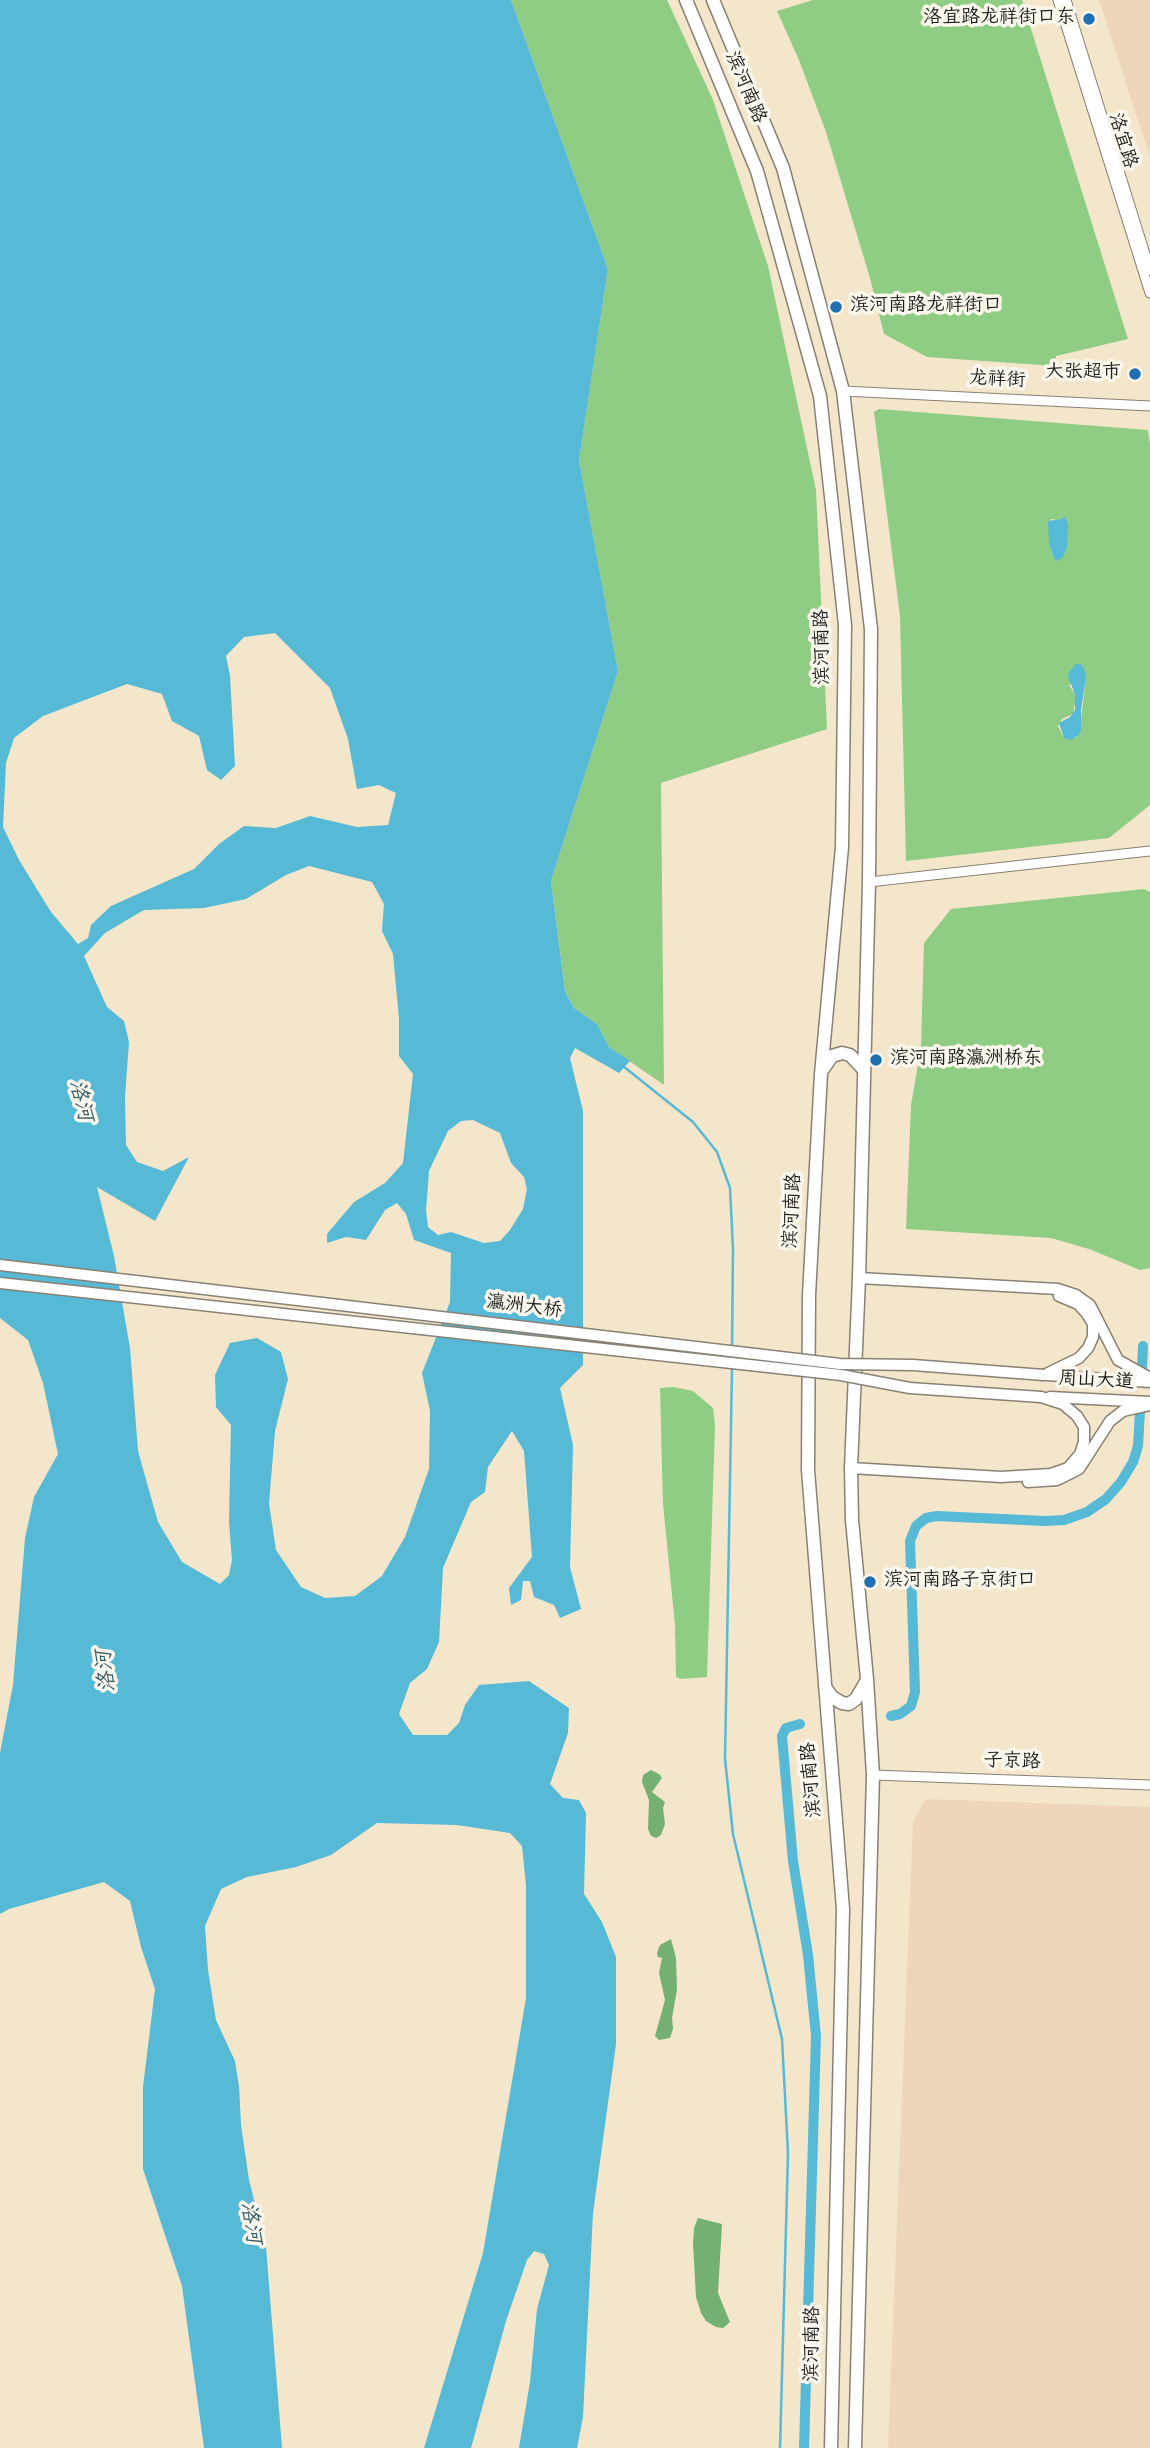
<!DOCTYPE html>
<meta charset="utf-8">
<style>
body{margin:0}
canvas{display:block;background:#f3e6cb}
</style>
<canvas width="1150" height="2448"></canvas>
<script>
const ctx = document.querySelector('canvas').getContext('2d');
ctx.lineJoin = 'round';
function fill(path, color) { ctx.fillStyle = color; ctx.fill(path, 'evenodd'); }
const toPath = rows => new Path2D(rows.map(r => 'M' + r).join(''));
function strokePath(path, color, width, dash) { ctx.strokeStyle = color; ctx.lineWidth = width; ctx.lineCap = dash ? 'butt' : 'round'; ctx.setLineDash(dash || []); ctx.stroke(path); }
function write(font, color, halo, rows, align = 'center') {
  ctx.font = font + ' Kalam,"LXGW WenKai TC",sans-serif'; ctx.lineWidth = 7; ctx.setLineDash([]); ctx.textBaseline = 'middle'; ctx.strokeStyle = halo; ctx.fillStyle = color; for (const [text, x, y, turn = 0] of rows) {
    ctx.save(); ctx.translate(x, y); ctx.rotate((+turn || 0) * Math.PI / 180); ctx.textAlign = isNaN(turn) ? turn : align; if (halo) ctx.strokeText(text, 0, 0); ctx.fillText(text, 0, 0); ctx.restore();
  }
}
fill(toPath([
 [1099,0,1150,0,1150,157],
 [926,1799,1150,1807,1150,2448,888,2448,913,1821]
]), '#eed6bb');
fill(toPath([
 [511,0,667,0,713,100,768,266,816,490,827,729,661,783,664,1085,609,1047,597,1024,574,1008,565,990,551,881,618,671,579,460,608,269],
 [813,0,1022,0,1128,339,1056,356,1055,366,927,357,884,334,870,278,826,132,799,60,777,11],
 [879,409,1148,430,1150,445,1150,805,1109,838,906,861,900,616,874,412],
 [1066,517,1067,547,1054,559,1049,544,1049,523,1051,519,1058,520],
 [1086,678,1079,735,1075,738,1064,738,1058,726,1062,719,1073,714,1075,703,1075,694,1069,685],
 [1144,889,1150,892,1150,1268,1140,1270,1089,1249,1051,1238,906,1229,911,1105,921,1047,924,943,951,909],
 [674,1387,693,1391,713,1408,715,1425,707,1677,681,1679,676,1677,675,1625,663,1504,660,1388]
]), '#8fcd84');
fill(toPath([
 [651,1770,659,1774,662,1778,652,1792,665,1802,663,1808,665,1824,661,1835,656,1838,651,1836,648,1829,649,1800,642,1782,643,1775],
 [671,1939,676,1958,677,1989,672,2018,673,2029,670,2038,659,2040,655,2036,665,2000,659,1973,662,1958,658,1957,657,1953,660,1945],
 [698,2218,722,2224,718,2293,730,2322,723,2328,716,2327,706,2321,701,2313,696,2297,693,2244,694,2228]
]), '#73b072');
fill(toPath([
 [0,0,511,0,608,269,579,460,618,671,551,881,565,991,574,1008,597,1024,609,1047,630,1061,619,1073,575,1048,570,1058,583,1111,583,1365,560,1388,573,1445,570,1567,581,1609,560,1618,554,1605,534,1597,530,1581,523,1581,521,1600,511,1605,509,1588,532,1557,524,1451,512,1431,488,1467,485,1492,471,1502,443,1568,439,1642,427,1669,410,1683,399,1714,413,1735,447,1735,459,1723,465,1705,479,1685,529,1681,569,1708,568,1733,550,1784,563,1798,579,1800,586,1813,584,1894,602,1922,616,1957,616,2044,593,2213,583,2417,577,2448,519,2448,530,2382,537,2309,549,2265,544,2254,534,2251,527,2260,506,2321,471,2448,424,2448,483,2253,526,1998,526,1885,522,1846,510,1833,457,1825,377,1823,331,1855,296,1867,247,1877,221,1889,205,1926,208,1970,216,2020,235,2061,239,2086,241,2125,249,2180,266,2247,282,2448,204,2448,182,2286,143,2169,143,2087,155,1989,141,1947,130,1901,104,1882,9,1909,0,1914,0,1753,13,1685,25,1538,34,1497,58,1454,43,1383,28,1340,0,1318],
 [275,633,330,688,348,739,357,789,379,785,396,793,388,825,357,827,310,816,276,828,244,826,219,844,194,869,111,906,91,925,88,938,78,944,51,912,19,860,3,827,6,763,14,738,43,716,127,684,162,694,172,721,199,736,207,770,221,780,235,766,230,676,226,656,244,637],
 [309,866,372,882,384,904,382,931,393,954,399,1018,399,1056,413,1074,403,1163,385,1183,354,1202,327,1234,327,1243,346,1237,366,1240,385,1210,397,1203,406,1214,414,1240,451,1253,450,1302,422,1373,430,1411,429,1469,405,1537,382,1576,355,1596,325,1598,301,1587,276,1550,269,1503,275,1431,288,1379,281,1352,257,1338,230,1343,215,1375,216,1407,231,1425,229,1522,232,1560,229,1575,220,1584,182,1562,158,1522,138,1451,130,1348,114,1256,97,1187,155,1221,189,1157,163,1171,137,1162,126,1145,125,1097,129,1042,124,1021,107,1007,84,956,105,933,144,910,204,908,246,899,286,875],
 [473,1120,500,1133,511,1163,524,1177,527,1189,523,1209,510,1230,500,1241,484,1243,451,1232,438,1235,428,1227,426,1211,429,1171,448,1131,461,1121],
 [1065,516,1068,524,1067,547,1063,557,1057,561,1054,559,1049,544,1048,521,1061,519],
 [1076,664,1080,664,1084,668,1086,678,1081,710,1081,730,1079,735,1071,740,1064,738,1059,723,1070,717,1075,710,1075,694,1068,677,1069,672]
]), '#56b9d5');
strokePath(toPath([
 [623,1066,693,1122,717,1152,730,1188,733,1249,732,1347],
 [732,1368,725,1759,733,1834,782,2039,788,2153,780,2448]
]), '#56b9d5', 2.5);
strokePath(toPath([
 [1142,1368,1143,1346],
 [891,1716,900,1714,911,1706,915,1692,910,1541,916,1526,926,1518,937,1516,1045,1521,1064,1520,1087,1512,1106,1499,1121,1482,1133,1462,1138,1446,1140,1411],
 [800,1724,786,1728,782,1736,793,1861,808,1955,816,2036,804,2448]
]), '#56b9d5', 10);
const minor = toPath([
 [1058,0,1150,293],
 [1066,0,1150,270],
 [843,391,1150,406],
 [869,882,1150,851],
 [873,1775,1150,1785]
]);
const major = toPath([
 [859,1278,1058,1289,1076,1295,1090,1305,1118,1360,1150,1378],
 [1044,1375,1079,1358,1088,1348,1093,1337,1093,1324,1087,1314,1078,1304,1059,1296],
 [1047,1375,1150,1382],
 [1050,1397,1150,1402],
 [851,1468,1001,1477,1051,1474,1068,1468,1080,1454,1084,1442,1084,1427,1077,1416,1063,1404,1041,1397],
 [1028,1482,1057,1480,1079,1469,1110,1421,1123,1411,1150,1405]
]);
const highway = toPath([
 [686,0,757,171,820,396,845,625,842,847,821,1074,809,1295,808,1470,843,1909,831,2448],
 [713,0,783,168,843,391,871,629,869,882,859,1278,851,1468,852,1520,867,1679,873,1775,855,2448],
 [823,1069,832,1056,842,1053,850,1055,864,1070],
 [825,1687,832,1697,842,1703,849,1704,856,1699,867,1680]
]);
strokePath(minor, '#888174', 11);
strokePath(major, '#888174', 13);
strokePath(highway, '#888174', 15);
strokePath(minor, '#fff', 9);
strokePath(major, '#fff', 10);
strokePath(highway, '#fff', 12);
const majorBridge = toPath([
 [0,1265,840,1364,913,1365,1044,1375],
 [0,1283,841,1375,910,1388,1041,1397]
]);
strokePath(majorBridge, '#888174', 13, []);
strokePath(majorBridge, '#fff', 10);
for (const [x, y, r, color] of [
 [1089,19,7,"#1f6fb2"],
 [836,307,7,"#1f6fb2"],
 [1135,374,7,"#1f6fb2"],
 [876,1060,7,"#1f6fb2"],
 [870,1582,7,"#1f6fb2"]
]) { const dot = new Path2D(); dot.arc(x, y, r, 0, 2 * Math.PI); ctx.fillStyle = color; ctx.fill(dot); strokePath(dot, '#fbf7ec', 2.5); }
write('19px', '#1c1c1c', '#fbf7ec', [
 ["洛宜路龙祥街口东",1075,19,"right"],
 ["滨河南路龙祥街口",850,307],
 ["大张超市",1121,374,"right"],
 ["滨河南路瀛洲桥东",890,1060],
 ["滨河南路子京街口",884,1582]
], 'left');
write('19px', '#1c1c1c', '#fbf7ec', [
 ["滨河南路",744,88,67],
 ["洛宜路",1121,141,73],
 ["龙祥街",997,381,3],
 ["滨河南路",824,647,-91],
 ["滨河南路",794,1211,-87],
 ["瀛洲大桥",524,1308,7],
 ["周山大道",1096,1382,3],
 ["子京路",1012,1763,2],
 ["滨河南路",813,1780,-95],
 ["滨河南路",814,2344,-89]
]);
write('italic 21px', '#335b66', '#fbf7ec', [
 ["洛河",79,1101,76],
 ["洛河",108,1671,-97],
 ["洛河",249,2223,82]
]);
</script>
